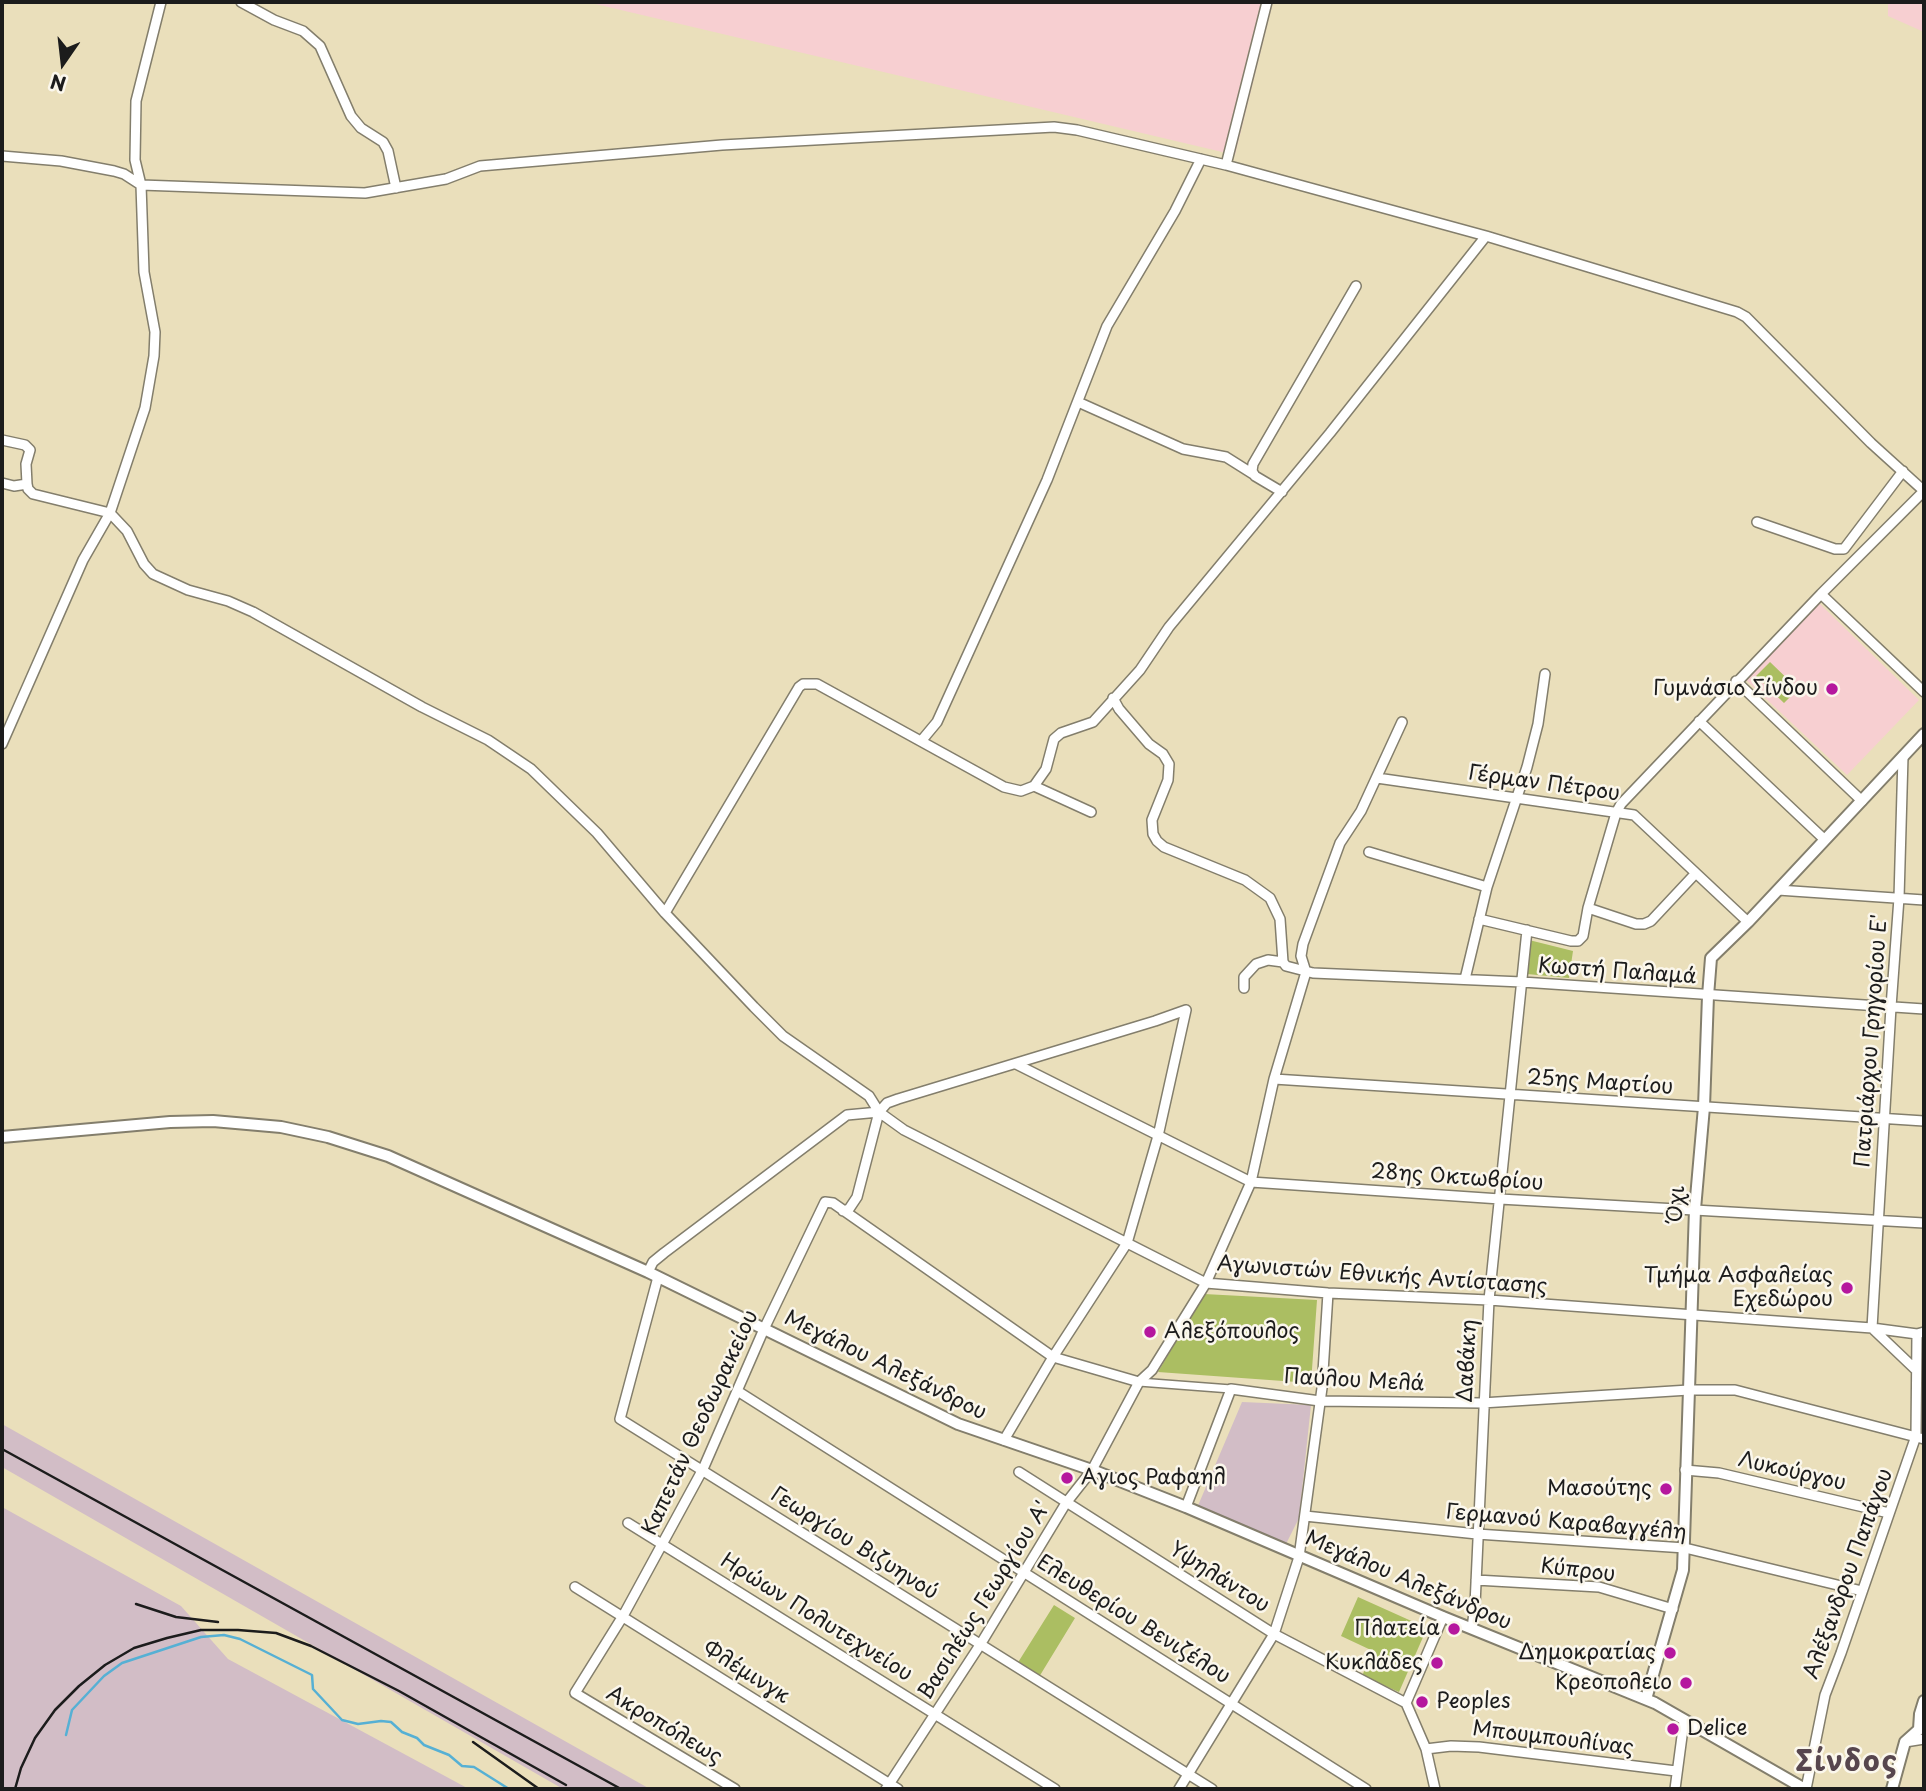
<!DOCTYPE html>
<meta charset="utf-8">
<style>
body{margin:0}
#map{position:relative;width:1926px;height:1791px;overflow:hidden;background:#eadfbb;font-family:"Playpen Sans",sans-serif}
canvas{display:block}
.frame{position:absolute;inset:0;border:4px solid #1c1c1c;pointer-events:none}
.north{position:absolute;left:28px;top:28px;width:70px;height:70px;-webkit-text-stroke:5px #fbf7ec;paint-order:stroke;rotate:194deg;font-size:19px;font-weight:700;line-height:28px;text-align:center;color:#1c1c1c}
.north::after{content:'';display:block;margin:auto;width:24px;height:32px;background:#1c1c1c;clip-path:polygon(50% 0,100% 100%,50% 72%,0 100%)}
</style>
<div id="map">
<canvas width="1926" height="1791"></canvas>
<div class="frame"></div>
<div class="north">N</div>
</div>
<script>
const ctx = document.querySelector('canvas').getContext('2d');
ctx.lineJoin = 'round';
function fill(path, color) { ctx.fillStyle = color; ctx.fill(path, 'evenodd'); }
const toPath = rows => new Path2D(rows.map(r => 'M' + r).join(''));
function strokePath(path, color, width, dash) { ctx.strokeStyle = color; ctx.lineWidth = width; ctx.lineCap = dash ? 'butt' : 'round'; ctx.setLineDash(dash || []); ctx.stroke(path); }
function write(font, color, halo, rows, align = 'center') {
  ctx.font = font + ' "Playpen Sans",sans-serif'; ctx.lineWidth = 5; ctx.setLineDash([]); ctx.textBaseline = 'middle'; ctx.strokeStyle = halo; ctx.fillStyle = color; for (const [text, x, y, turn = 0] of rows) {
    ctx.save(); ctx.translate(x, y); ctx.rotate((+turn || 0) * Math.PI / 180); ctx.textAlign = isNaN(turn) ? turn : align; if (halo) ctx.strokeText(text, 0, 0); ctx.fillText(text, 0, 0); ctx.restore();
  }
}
fill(toPath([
 [587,2,1273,2,1235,155],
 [1888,2,1924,2,1924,32,1888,16],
 [1819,603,1919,700,1847,775,1745,679]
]), '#f7cfd1');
fill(toPath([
 [1242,1402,1311,1405,1299,1518,1286,1544,1197,1508],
 [2,1424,650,1789,563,1789,2,1467],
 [2,1507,181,1606,228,1659,469,1789,2,1789]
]), '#d2bdc6');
fill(toPath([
 [1770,662,1798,689,1784,703,1756,676],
 [1529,940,1573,951,1569,978,1527,974],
 [1204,1294,1317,1300,1311,1383,1158,1372],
 [1358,1597,1427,1628,1399,1692,1362,1676,1373,1651,1341,1636],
 [1054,1605,1075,1618,1039,1677,1017,1664]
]), '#abbe62');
strokePath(toPath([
 [66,1735,72,1710,104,1676,122,1663,201,1637,224,1635,240,1639,312,1675,313,1689,342,1720,358,1724,381,1721,391,1722,402,1732,417,1738,424,1745,449,1755,462,1766,474,1767,509,1789]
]), '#56b0d4', 2.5);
const pedestrian = toPath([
 [1139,1382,1231,1389]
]);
const minor = toPath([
 [161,2,136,101,135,160,141,185,365,193,446,179,480,166,722,145,1054,127,1077,130,1226,165,1486,236,1737,312,1746,317,1871,443,1924,491,1821,594,1621,804,1616,813,1588,908,1583,936,1578,941,1571,941,1479,919],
 [241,2,274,20,303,31,320,46,351,116,361,128,383,142,388,151,396,188],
 [2,156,61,161,114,171,124,174,141,185,144,272,155,332,154,356,145,408,110,513,83,560,2,744],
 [1226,165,1267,2],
 [1078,402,1183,449,1226,457,1253,474],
 [2,440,25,445,30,450,26,464,27,484,28,489,33,494,110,513,127,531,144,564,153,574,188,590,228,601,253,612,422,707,488,740,531,769,597,833,665,913,754,1007,783,1036,869,1096,879,1112,904,1130,1206,1283,1328,1293,1489,1300,1872,1328,1917,1334,1924,1332],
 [2,483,14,486,27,484],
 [1282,492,1255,476,1252,471,1253,464,1356,286],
 [1757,522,1835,549,1844,549,1903,471],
 [1821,594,1924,692],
 [1736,681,1862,801],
 [1113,698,1119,709,1149,744,1163,754,1169,764,1168,780,1152,820,1153,834,1157,841,1164,847,1245,880,1270,898,1280,919,1283,962,1286,966,1313,973,1522,982,1924,1009],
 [1699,721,1825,840],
 [922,740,937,722,1047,480,1107,326,1175,211,1201,159],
 [1377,778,1634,815,1748,922],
 [1034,786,1091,812],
 [1369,852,1487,887],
 [1778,890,1924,900],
 [1588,908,1636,924,1644,924,1651,921,1695,874],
 [665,913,799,687,803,684,817,684,1004,787,1021,791,1034,786,1046,769,1054,739,1061,733,1093,722,1140,670,1169,627,1330,433,1486,236],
 [1306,972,1301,956,1303,944,1340,843,1361,811,1402,722],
 [1465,979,1487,887,1527,767,1538,724,1545,674],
 [1244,988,1244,977,1256,964,1268,960,1283,962],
 [1016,1064,1251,1182,1500,1199,1924,1223],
 [1274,1079,1924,1121],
 [843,1211,849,1209,857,1197,879,1112],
 [648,1272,653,1262,664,1253,847,1115,879,1112,887,1103,898,1099,1155,1021,1186,1010],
 [658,1277,620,1419,1212,1789],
 [1872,1328,1891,1007,1899,898,1903,756],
 [1872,1328,1916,1370],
 [739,1392,1366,1789],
 [1004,1440,1053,1357,1127,1243,1158,1136,1186,1010],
 [1685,1470,1719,1473,1889,1513],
 [1019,1472,1274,1634,1406,1703,1426,1749,1435,1789],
 [1186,1507,1231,1389,1320,1401,1482,1403,1689,1390,1735,1390,1924,1439],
 [1305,1516,1477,1534,1685,1548,1862,1591],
 [628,1523,1055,1789],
 [1476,1580,1599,1587,1673,1609],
 [575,1587,898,1789],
 [1472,1628,1475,1605,1489,1300,1527,930],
 [1406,1703,1443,1617],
 [1905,1742,1924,1739],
 [1426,1749,1451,1746,1479,1747,1676,1771],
 [735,1789,575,1693,623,1616,703,1469,764,1329,825,1202,833,1203,1053,1357,1139,1382],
 [886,1789,980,1645,1066,1503,1092,1470,1139,1382,1152,1370,1206,1283,1251,1182,1274,1079,1306,972],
 [1179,1789,1274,1634,1299,1557,1322,1388,1328,1293],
 [1675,1789,1684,1721],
 [1806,1789,1825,1695,1841,1653,1916,1436,1917,1334]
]);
const tertiary = toPath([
 [2,1137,170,1122,213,1121,281,1127,328,1137,388,1156,648,1272,958,1424,1092,1470,1186,1507,1443,1617,1655,1703,1805,1789],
 [1646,1699,1683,1570,1695,1209,1704,1107,1708,996,1711,958,1748,922,1924,734],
 [1919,1729,1920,1714,1924,1701],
 [1892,1789,1905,1742,1924,1725]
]);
strokePath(pedestrian, '#837e6c', 10);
strokePath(minor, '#837e6c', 12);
strokePath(tertiary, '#837e6c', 14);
strokePath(pedestrian, '#fff', 7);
strokePath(minor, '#fff', 9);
strokePath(tertiary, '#fff', 10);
strokePath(toPath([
 [2,1449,621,1789],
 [136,1604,176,1617,218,1622],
 [473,1742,539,1789],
 [15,1789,21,1768,35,1738,55,1710,79,1686,105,1665,134,1648,167,1638,201,1630,238,1630,276,1633,311,1646,399,1691,566,1785]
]), '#1c1c1c', 2.5);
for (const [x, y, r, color] of [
 [1832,689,7,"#b5179e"],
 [1847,1288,7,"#b5179e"],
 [1150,1332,7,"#b5179e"],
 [1067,1478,7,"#b5179e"],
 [1666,1489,7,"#b5179e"],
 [1454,1629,7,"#b5179e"],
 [1670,1653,7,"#b5179e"],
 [1437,1663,7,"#b5179e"],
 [1686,1683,7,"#b5179e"],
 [1422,1702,7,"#b5179e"],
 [1673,1729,7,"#b5179e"]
]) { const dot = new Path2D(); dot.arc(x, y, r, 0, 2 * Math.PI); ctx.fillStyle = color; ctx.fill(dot); strokePath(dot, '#fbf7ec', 2.5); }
write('21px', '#1c1c1c', '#fbf7ec', [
 ["Γυμνάσιο Σίνδου",1818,689],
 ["Τμήμα Ασφαλείας",1833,1276],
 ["Εχεδώρου",1833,1300],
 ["Αλεξόπουλος",1164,1332,"left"],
 ["Αγιος Ραφαηλ",1081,1478,"left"],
 ["Μασούτης",1652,1489],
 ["Πλατεία",1440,1629],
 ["Δημοκρατίας",1656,1653],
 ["Κυκλάδες",1423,1663],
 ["Κρεοπολειο",1672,1683],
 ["Peoples",1436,1702,"left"],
 ["Delice",1687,1729,"left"]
], 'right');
write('21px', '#1c1c1c', '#fbf7ec', [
 ["Γέρμαν Πέτρου",1544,784,8],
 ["Κωστή Παλαμά",1617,972,4],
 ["Πατριάρχου Γρηγορίου Ε'",1872,1041,-86],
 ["25ης Μαρτίου",1600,1083,4],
 ["28ης Οκτωβρίου",1457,1178,4],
 ["Όχι",1677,1204,-86],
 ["Αγωνιστών Εθνικής Αντίστασης",1382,1276,4],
 ["Δαβάκη",1468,1361,-87],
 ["Μεγάλου Αλεξάνδρου",885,1366,26],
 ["Παύλου Μελά",1354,1381,3],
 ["Καπετάν Θεοδωρακείου",701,1423,-65],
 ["Λυκούργου",1792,1472,13],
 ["Γερμανού Καραβαγγέλη",1566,1523,5],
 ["Γεωργίου Βιζυηνού",854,1544,32],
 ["Κύπρου",1578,1571,7],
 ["Αλέξανδρου Παπάγου",1849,1574,-70],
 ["Υψηλάντου",1219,1578,32],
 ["Μεγάλου Αλεξάνδρου",1408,1581,23],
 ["Βασιλέως Γεωργίου Α'",985,1601,-58],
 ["Ηρώων Πολυτεχνείου",816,1618,32],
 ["Ελευθερίου Βενιζέλου",1133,1620,32],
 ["Φλέμινγκ",746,1673,32],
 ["Ακροπόλεως",664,1726,31],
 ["Μπουμπουλίνας",1553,1739,7]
]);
ctx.letterSpacing = '2px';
write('bold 28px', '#57464e', '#fbf7ec', [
 ["Σίνδος",1847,1763]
]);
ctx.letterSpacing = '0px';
</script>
